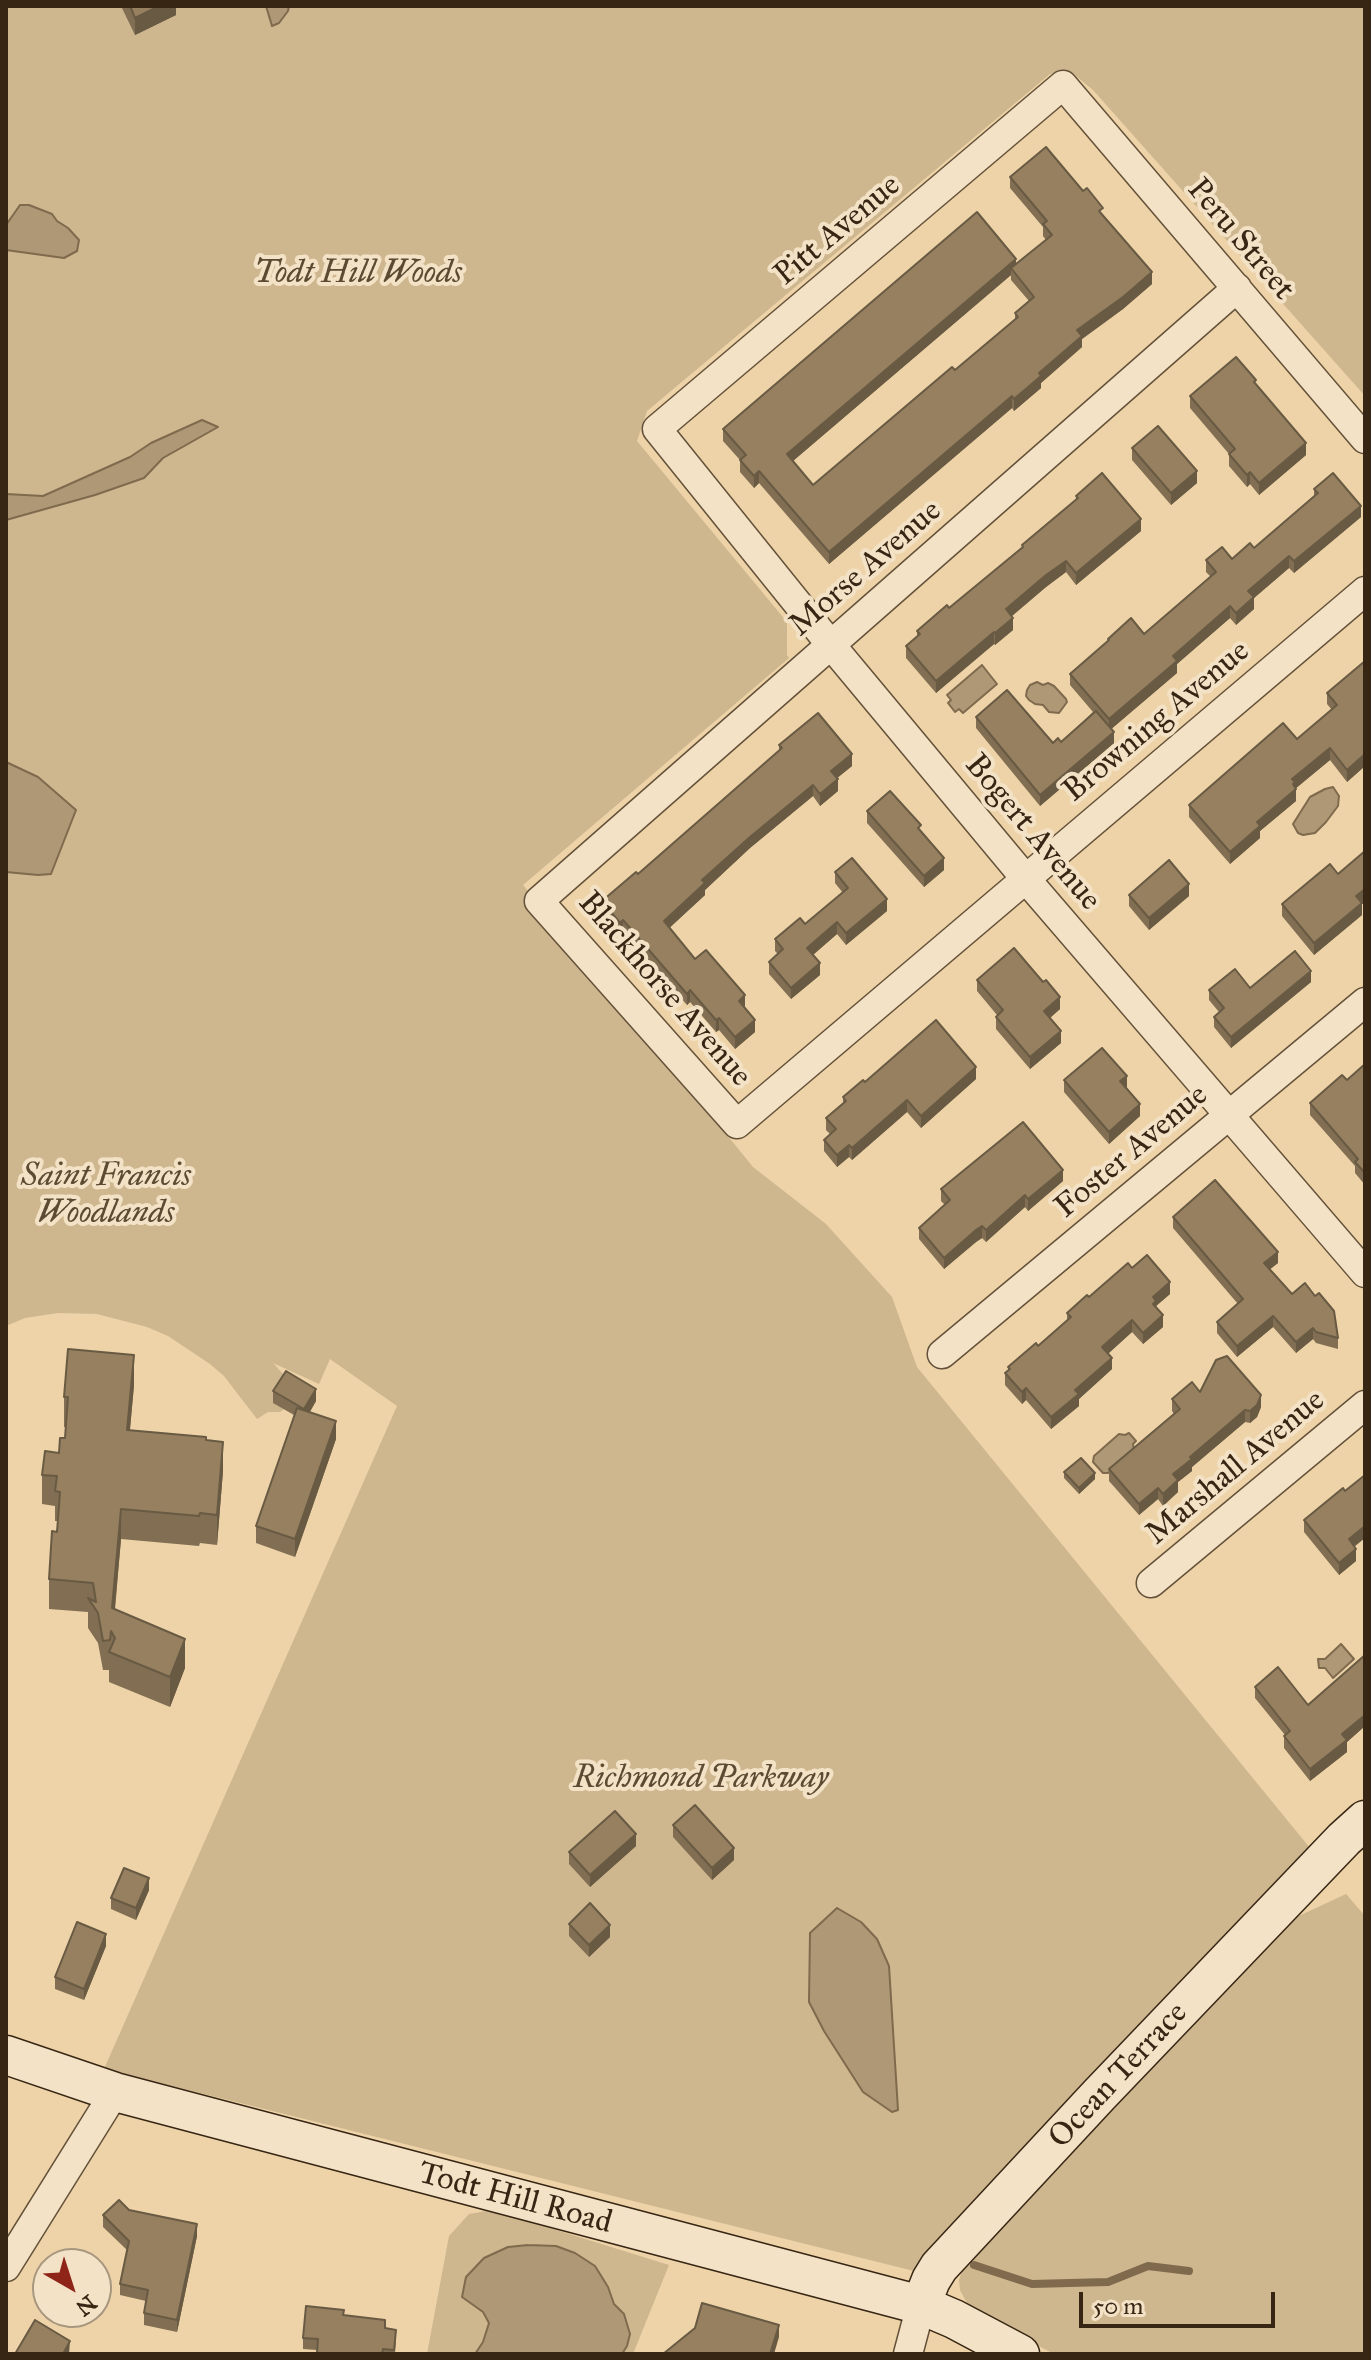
<!DOCTYPE html>
<style>
body{margin:0}
#map{position:relative;width:1371px;height:2360px;overflow:hidden;background:#edd3a7;font-family:"IM FELL Great Primer",serif}
canvas{display:block}
.frame{position:absolute;inset:0;border:8px solid #372614;pointer-events:none}
.north{position:absolute;left:32px;top:2248px;width:80px;height:80px;box-sizing:border-box;background:#f3e2c6;border:2px solid #a8977f;border-radius:50%;rotate:141deg;font-size:22px;font-weight:700;line-height:32px;text-align:center;color:#372614}
.north::after{content:'';display:block;margin:auto;width:28px;height:36px;background:#8f2418;clip-path:polygon(50% 0,100% 100%,50% 72%,0 100%)}
.scale{position:absolute;left:1079px;top:2292px;width:196px;height:36px;box-sizing:border-box;border:4px solid #372614;border-top:0;padding-left:10px;font-size:24px;line-height:28px;white-space:nowrap;color:#372614;-webkit-text-stroke:6px #f3e2c6;paint-order:stroke}
</style>
<div id="map">
<canvas width="1371" height="2360"></canvas>
<div class="frame"></div>
<div class="north">N</div>
<div class="scale">50 m</div>
</div>
<script>
const ctx = document.querySelector('canvas').getContext('2d');
ctx.lineJoin = 'round';
function fill(path, color) { ctx.fillStyle = color; ctx.fill(path, 'evenodd'); }
const toPath = rows => new Path2D(rows.map(r => 'M' + r).join(''));
function strokePath(path, color, width, dash) { ctx.strokeStyle = color; ctx.lineWidth = width; ctx.lineCap = dash ? 'butt' : 'round'; ctx.setLineDash(dash || []); ctx.stroke(path); }
function write(font, color, halo, rows, align = 'center') {
  ctx.font = font + ' "IM FELL Great Primer",serif'; ctx.lineWidth = 8; ctx.setLineDash([]); ctx.textBaseline = 'middle'; ctx.strokeStyle = halo; ctx.fillStyle = color; for (const [text, x, y, turn = 0] of rows) {
    ctx.save(); ctx.translate(x, y); ctx.rotate((+turn || 0) * Math.PI / 180); ctx.textAlign = isNaN(turn) ? turn : align; if (halo) ctx.strokeText(text, 0, 0); ctx.fillText(text, 0, 0); ctx.restore();
  }
}
fill(toPath([
 [6,6,1365,6,1365,396,1093,90,1071,72,1050,74,647,411,637,441,787,622,787,655,789,658,523,885,753,1167,826,1224,892,1297,917,1367,1310,1848,918,2272,104,2069,397,1406,330,1359,319,1384,273,1363,284,1375,274,1402,284,1409,280,1412,268,1412,257,1419,224,1376,210,1364,168,1336,147,1327,97,1314,58,1313,25,1318,6,1326],
 [1346,1894,1365,1916,1365,2354,1054,2354,970,2309,960,2290,959,2280,964,2264,1290,1920],
 [492,2210,669,2265,633,2354,622,2354,627,2346,624,2314,614,2304,608,2287,471,2305,483,2312,489,2323,483,2342,475,2354,427,2354,449,2236,469,2214]
]), '#ceb68e');
const water = toPath([
 [266,6,289,6,288,11,279,23,272,26,266,6],
 [20,205,29,205,52,214,57,221,68,228,79,240,77,251,64,258,6,250,6,225,20,205],
 [202,420,218,427,163,458,144,478,95,495,6,520,6,494,43,496,130,457,151,443,202,420],
 [982,665,997,684,963,713,959,709,955,712,948,703,951,700,947,695,982,665],
 [1037,682,1043,685,1048,683,1054,686,1066,699,1067,702,1059,713,1049,712,1043,705,1035,704,1029,700,1026,696,1027,690,1030,685,1037,682],
 [6,762,38,777,76,810,51,874,38,875,6,872,6,762],
 [1333,787,1339,796,1338,806,1326,822,1315,833,1303,835,1298,833,1293,824,1310,797,1325,789,1333,787],
 [1129,1433,1136,1441,1133,1444,1134,1450,1108,1473,1103,1473,1093,1462,1094,1456,1119,1434,1125,1435,1129,1433],
 [1341,1644,1354,1659,1333,1678,1325,1668,1319,1668,1318,1659,1325,1659,1341,1644],
 [837,1908,861,1922,877,1939,889,1966,898,2110,892,2112,863,2092,824,2031,809,2002,810,1933,837,1908],
 [528,2245,556,2246,575,2253,595,2266,608,2287,614,2304,624,2314,630,2334,627,2346,622,2354,475,2354,483,2342,489,2323,483,2312,462,2297,466,2277,484,2258,508,2247,528,2245]
]);
fill(water, '#af9875');
strokePath(water, '#7f6a4e', 2);
strokePath(toPath([
 [974,2265,1032,2284,1108,2282,1148,2266,1189,2271]
]), '#7f6a4e', 8);
const street = toPath([
 [1237,288,539,901,737,1124,1365,591],
 [1365,439,1063,85,657,429,831,645,1025,878,1365,1273],
 [942,1354,1365,1002],
 [1151,1583,1365,1405],
 [6,2267,115,2092],
 [908,2354,921,2305]
]);
const secondary = toPath([
 [6,2055,115,2092,921,2305,954,2319,1020,2354],
 [921,2305,931,2280,939,2267,1099,2095,1344,1839,1365,1820]
]);
strokePath(street, '#645139', 31);
strokePath(secondary, '#372614', 41);
strokePath(street, '#f3e2c6', 28);
strokePath(secondary, '#f3e2c6', 38);
fill(toPath([
 [121,6,176,6,176,15,135,35],
 [1010,177,1103,216,1152,284,1123,309,1082,339,1082,347,1041,383,1041,388,1014,411,1012,408,829,564,759,483,754,488,740,472,740,460,723,441,723,429,1016,264,1046,240,1043,236,1043,227,1010,188],
 [1011,275,1011,280,1029,301,1015,313,1015,319,955,370,813,485,793,461],
 [1256,385,1306,455,1259,495,1250,484,1247,487,1229,466,1229,454,1190,408,1190,396],
 [1132,448,1197,483,1171,505,1132,460],
 [1314,489,1361,517,1294,573,1289,568,1254,598,1254,609,1236,625,1230,618,1177,664,1177,673,1111,729,1114,743,1040,806,976,728,976,717,1053,743,1061,742,1093,712,1070,685,1070,674,1108,641,1108,639,1144,634,1211,577,1206,572,1206,560,1232,559,1254,548,1314,496],
 [1076,496,1141,531,1076,585,1066,572,1046,587,1012,616,1013,630,995,645,994,644,936,693,906,658,906,646,917,637,917,631,949,608,1022,548,1022,545,1076,500],
 [1365,661,1365,766,1347,782,1330,760,1296,788,1296,801,1260,831,1260,838,1230,864,1189,817,1189,805,1297,739,1332,710,1327,704,1327,693],
 [779,745,852,766,837,778,838,791,820,806,813,796,750,848,705,890,705,895,669,928,695,959,744,1007,755,1032,735,1049,719,1030,716,1032,690,1002,687,1005,623,932,620,935,602,913,602,901,638,874,779,751],
 [867,811,921,831,944,870,924,887,867,823],
 [1365,851,1365,901,1362,904,1362,915,1314,955,1282,916,1282,904,1338,874],
 [835,872,887,911,846,945,837,934,813,955,820,975,791,999,769,974,769,962,778,954,775,951,775,939,805,924,843,893,835,883],
 [1129,895,1189,896,1149,930,1129,906],
 [977,980,1060,1009,1050,1018,1061,1043,1030,1069,996,1029,996,1017,997,1015,977,991],
 [1311,982,1231,1048,1214,1027,1214,1017,1219,1012,1209,1000,1209,990,1250,988],
 [1365,1064,1365,1185,1355,1173,1355,1166,1310,1115,1310,1103,1347,1080],
 [976,1079,921,1128,907,1112,852,1160,849,1157,837,1167,824,1151,824,1140,830,1134,826,1130,826,1118,843,1104,843,1097,865,1082],
 [1064,1080,1127,1088,1140,1116,1109,1144,1064,1092],
 [1063,1181,1028,1211,1025,1207,986,1242,982,1238,976,1242,944,1269,919,1239,919,1228,945,1205,941,1201,941,1189],
 [1173,1217,1278,1263,1270,1269,1292,1294,1338,1338,1338,1349,1316,1343,1313,1339,1296,1353,1273,1327,1237,1357,1217,1333,1217,1322,1238,1304,1173,1228],
 [1132,1268,1170,1294,1156,1306,1163,1327,1143,1344,1132,1332,1108,1354,1112,1369,1079,1399,1079,1406,1051,1429,1026,1400,1022,1404,1005,1385,1005,1373,1008,1371,1008,1367,1038,1346,1067,1320,1067,1313],
 [134,1385,130,1430,206,1440,223,1471,217,1545,200,1543,199,1546,121,1539,115,1610,185,1668,170,1707,109,1682,109,1670,103,1670,98,1643,88,1628,88,1612,49,1609,49,1579,58,1521,55,1521,55,1506,42,1504,42,1475,59,1453,65,1438,66,1427,64,1427,64,1397],
 [273,1391,316,1401,310,1412,336,1439,295,1557,256,1543,256,1526,294,1415,273,1403],
 [1200,1392,1261,1407,1257,1417,1250,1423,1245,1422,1192,1467,1192,1471,1178,1482,1178,1492,1163,1506,1158,1499,1139,1515,1109,1481,1109,1469,1174,1414,1172,1411,1172,1399],
 [1064,1472,1095,1479,1079,1494,1064,1478],
 [1304,1520,1354,1546,1356,1561,1339,1575,1304,1532],
 [1365,1655,1365,1726,1347,1742,1347,1752,1310,1781,1284,1748,1284,1736,1285,1735,1255,1698,1255,1687,1308,1705],
 [673,1825,734,1860,712,1880,673,1837],
 [636,1846,590,1887,569,1864,569,1852],
 [149,1890,136,1920,111,1909,111,1898],
 [569,1924,610,1937,589,1957,569,1936],
 [106,1946,84,2000,55,1989,55,1977],
 [129,2210,197,2236,177,2332,144,2325,144,2313,146,2301,120,2295,120,2284,127,2250,103,2227,103,2215],
 [344,2316,385,2328,396,2341,395,2354,317,2354,317,2350,303,2349,303,2338]
]), '#816e53');
fill(toPath([
 [159,6,176,6,176,15,135,35,135,18],
 [1016,259,1016,270,1011,268,1011,275,787,466,787,454],
 [1152,272,1152,284,1123,309,1082,339,1082,347,1041,383,1041,388,1014,411,1014,399,1077,330],
 [1012,396,1012,408,829,564,829,552],
 [1306,443,1306,455,1259,495,1259,483],
 [759,471,759,483,754,488,754,476],
 [1197,471,1197,483,1171,505,1171,493],
 [1250,472,1250,484,1247,487,1247,475],
 [1361,506,1361,517,1294,573,1294,561],
 [1141,519,1141,531,1076,585,1076,573],
 [1289,556,1289,568,1254,598,1254,609,1236,625,1236,613,1248,591],
 [1066,561,1066,572,1046,587,1006,621,1006,609,1046,575],
 [1230,606,1230,618,1177,664,1177,673,1109,731,1109,719,1173,656],
 [1013,618,1013,630,995,645,995,633],
 [994,632,994,644,936,693,936,681],
 [1114,732,1114,743,1040,806,1040,795],
 [1330,748,1330,760,1295,789,1296,789,1296,801,1260,831,1260,838,1230,864,1230,852,1292,779],
 [852,754,852,766,831,783,831,771],
 [1365,754,1365,766,1347,782,1347,770],
 [838,779,838,791,820,806,820,794],
 [813,785,813,796,750,848,705,890,705,895,664,933,664,921,702,880,750,837],
 [944,858,944,870,924,887,924,876],
 [1189,884,1189,896,1149,930,1149,918],
 [1365,889,1365,901,1362,904,1362,915,1314,955,1314,943,1356,896],
 [887,899,887,911,846,945,846,933],
 [623,920,623,932,620,935,620,923],
 [837,922,837,934,807,960,807,948],
 [820,963,820,975,791,999,791,988],
 [1311,971,1311,982,1231,1048,1231,1037],
 [690,990,690,1002,687,1005,687,994],
 [745,995,745,1007,739,1001],
 [1060,997,1060,1009,1044,1023,1044,1011],
 [719,1018,719,1030,716,1032,716,1020],
 [755,1020,755,1032,735,1049,735,1037],
 [1061,1031,1061,1043,1030,1069,1030,1057],
 [976,1067,976,1079,921,1128,921,1116],
 [1127,1076,1127,1088,1120,1093,1120,1081],
 [907,1100,907,1112,852,1160,852,1148],
 [1140,1104,1140,1116,1109,1144,1109,1132],
 [849,1145,849,1157,837,1167,837,1155],
 [1063,1170,1063,1181,1028,1211,1028,1199],
 [1025,1195,1025,1207,986,1242,986,1230],
 [982,1226,982,1238,976,1242,944,1269,944,1258,976,1230],
 [1278,1252,1278,1263,1264,1274,1264,1263],
 [1170,1282,1170,1294,1156,1306,1156,1313,1153,1316,1153,1297],
 [1163,1315,1163,1327,1143,1344,1143,1333],
 [1273,1316,1273,1327,1237,1357,1237,1346],
 [1132,1320,1132,1332,1102,1359,1102,1347],
 [1313,1328,1313,1339,1296,1353,1296,1342],
 [134,1355,134,1385,127,1460,127,1430],
 [1112,1358,1112,1369,1079,1399,1079,1406,1051,1429,1051,1417,1075,1390],
 [1026,1388,1026,1400,1022,1404,1022,1392],
 [316,1389,316,1401,304,1421,304,1409],
 [1261,1395,1261,1407,1257,1417,1250,1423,1250,1411],
 [1245,1410,1245,1422,1192,1467,1192,1471,1178,1482,1178,1492,1163,1506,1163,1494,1173,1474,1190,1457],
 [336,1421,336,1439,295,1557,295,1539],
 [223,1442,223,1471,217,1545,217,1515],
 [1095,1473,1095,1479,1079,1494,1079,1488],
 [1158,1488,1158,1499,1139,1515,1139,1504],
 [121,1509,121,1539,112,1638,112,1608],
 [1365,1526,1365,1538,1349,1551,1349,1539],
 [1356,1549,1356,1561,1339,1575,1339,1563],
 [185,1639,185,1668,170,1707,170,1677],
 [1365,1715,1365,1726,1347,1742,1347,1752,1310,1781,1310,1769,1342,1734],
 [636,1834,636,1846,590,1887,590,1875],
 [734,1848,734,1860,712,1880,712,1868],
 [149,1878,149,1890,136,1920,136,1908],
 [610,1925,610,1937,589,1957,589,1945],
 [106,1934,106,1946,84,2000,84,1989],
 [197,2224,197,2236,177,2332,177,2320],
 [779,2325,779,2337,774,2354,770,2354],
 [70,2341,69,2354,63,2354]
]), '#695a43');
const building = toPath([
 [130,6,159,6,135,18,130,6],
 [1046,147,1083,191,1087,188,1103,208,1099,211,1152,272,1123,297,1077,330,1082,336,1039,373,1041,376,1014,399,1012,396,829,552,759,471,754,476,740,460,746,455,723,429,977,212,1016,259,787,454,813,485,952,367,955,370,1018,317,1015,313,1034,297,1011,268,1052,235,1043,224,1047,221,1010,177,1046,147],
 [1236,357,1256,380,1254,382,1306,443,1259,483,1250,472,1247,475,1229,454,1235,449,1190,396,1236,357],
 [1158,426,1197,471,1171,493,1132,448,1158,426],
 [1102,473,1141,519,1076,573,1066,561,1046,575,1006,609,1013,618,995,633,994,632,936,681,906,646,920,634,917,631,947,605,949,608,1023,547,1022,545,1078,498,1076,496,1102,473],
 [1333,473,1361,506,1294,561,1289,556,1248,591,1254,597,1236,613,1230,606,1173,656,1177,661,1109,719,1070,674,1109,640,1108,639,1131,618,1144,634,1216,572,1206,560,1222,547,1232,559,1250,543,1254,548,1318,493,1314,489,1333,473],
 [1365,661,1365,754,1347,770,1330,748,1292,779,1295,782,1293,784,1296,789,1257,822,1260,826,1230,852,1189,805,1283,723,1297,739,1337,705,1327,693,1365,661],
 [1007,690,1053,743,1058,738,1061,742,1096,711,1114,732,1040,795,976,717,1007,690],
 [818,713,852,754,831,771,838,779,820,794,813,785,750,837,702,880,705,883,664,921,695,959,706,950,745,995,739,1001,755,1020,735,1037,719,1018,716,1020,690,990,687,994,623,920,620,923,602,901,636,872,638,874,782,748,779,745,818,713],
 [890,791,921,825,918,828,944,858,924,876,867,811,890,791],
 [1365,851,1365,889,1356,896,1362,903,1314,943,1282,904,1330,864,1338,874,1365,851],
 [852,858,887,899,846,933,837,922,807,948,820,963,791,988,769,962,783,949,775,939,800,918,805,924,848,888,835,872,852,858],
 [1169,860,1189,884,1149,918,1129,895,1169,860],
 [1014,948,1043,982,1046,980,1060,997,1044,1011,1061,1031,1030,1057,996,1017,1003,1010,977,980,1014,948],
 [1295,951,1311,971,1231,1037,1214,1017,1224,1008,1209,990,1235,969,1250,988,1295,951],
 [936,1020,976,1067,921,1116,907,1100,852,1148,849,1145,837,1155,824,1140,836,1129,826,1118,846,1101,843,1097,863,1080,865,1082,936,1020],
 [1102,1048,1127,1076,1120,1081,1140,1104,1109,1132,1064,1080,1102,1048],
 [1365,1064,1365,1173,1355,1162,1358,1159,1310,1103,1342,1075,1347,1080,1365,1064],
 [1023,1122,1063,1170,1028,1199,1025,1195,986,1230,982,1226,976,1230,944,1258,919,1228,950,1200,941,1189,1023,1122],
 [1215,1180,1278,1252,1264,1263,1292,1294,1305,1283,1315,1296,1319,1293,1334,1311,1338,1338,1316,1332,1313,1328,1296,1342,1273,1316,1237,1346,1217,1322,1243,1299,1173,1217,1215,1180],
 [1147,1255,1170,1282,1153,1297,1156,1301,1153,1304,1163,1315,1143,1333,1132,1320,1102,1347,1112,1358,1075,1390,1079,1394,1051,1417,1026,1388,1022,1392,1005,1373,1010,1369,1008,1367,1036,1343,1038,1346,1071,1317,1067,1313,1087,1295,1089,1297,1128,1263,1132,1268,1147,1255],
 [68,1349,134,1355,127,1430,206,1437,206,1440,223,1442,217,1515,200,1513,199,1516,121,1509,112,1608,185,1639,170,1677,109,1652,115,1638,111,1631,110,1640,103,1641,98,1613,88,1598,96,1602,93,1583,49,1579,52,1531,57,1532,60,1492,55,1491,57,1476,42,1475,45,1451,59,1453,60,1438,65,1438,68,1397,64,1397,68,1349],
 [1227,1356,1261,1395,1257,1405,1250,1411,1245,1410,1190,1457,1192,1459,1173,1474,1178,1480,1163,1494,1158,1488,1139,1504,1109,1469,1180,1409,1172,1399,1192,1382,1200,1392,1216,1360,1227,1356],
 [286,1371,316,1389,304,1409,273,1391,286,1371],
 [297,1408,336,1421,295,1539,256,1526,297,1408],
 [1081,1458,1095,1473,1079,1488,1064,1472,1081,1458],
 [1365,1475,1365,1526,1349,1539,1356,1549,1339,1563,1304,1520,1343,1488,1345,1491,1365,1475],
 [1365,1655,1365,1715,1342,1734,1347,1740,1310,1769,1284,1736,1290,1731,1255,1687,1278,1667,1308,1705,1365,1655],
 [695,1805,734,1848,712,1868,673,1825,695,1805],
 [615,1811,636,1834,590,1875,569,1852,615,1811],
 [124,1868,149,1878,136,1908,111,1898,124,1868],
 [590,1903,610,1925,589,1945,569,1924,590,1903],
 [77,1922,106,1934,84,1989,55,1977,77,1922],
 [119,2200,129,2210,197,2224,177,2320,144,2313,148,2290,120,2284,129,2241,103,2215,119,2200],
 [702,2303,779,2325,770,2354,663,2354,695,2328,702,2303],
 [306,2306,344,2310,343,2315,385,2320,385,2328,396,2330,394,2350,383,2349,382,2354,317,2353,318,2339,303,2338,306,2306],
 [35,2320,70,2341,63,2354,15,2354,35,2320]
]);
fill(building, '#968060');
strokePath(building, '#695a43', 2);
write('32px', '#372614', '#f3e2c6', [
 ["Pitt Avenue",838,231,-40],
 ["Peru Street",1240,240,50],
 ["Morse Avenue",866,569,-41],
 ["Browning Avenue",1157,722,-40],
 ["Bogert Avenue",1032,833,50],
 ["Blackhorse Avenue",664,990,49],
 ["Foster Avenue",1132,1152,-40],
 ["Marshall Avenue",1236,1468,-40],
 ["Ocean Terrace",1119,2076,-47],
 ["Todt Hill Road",515,2199,15]
]);
write('italic 32px', '#5d4a32', '#f3e2c6', [
 ["Todt Hill Woods",358,274],
 ["Saint Francis",106,1177],
 ["Woodlands",106,1214],
 ["Richmond Parkway",701,1779]
]);
</script>
